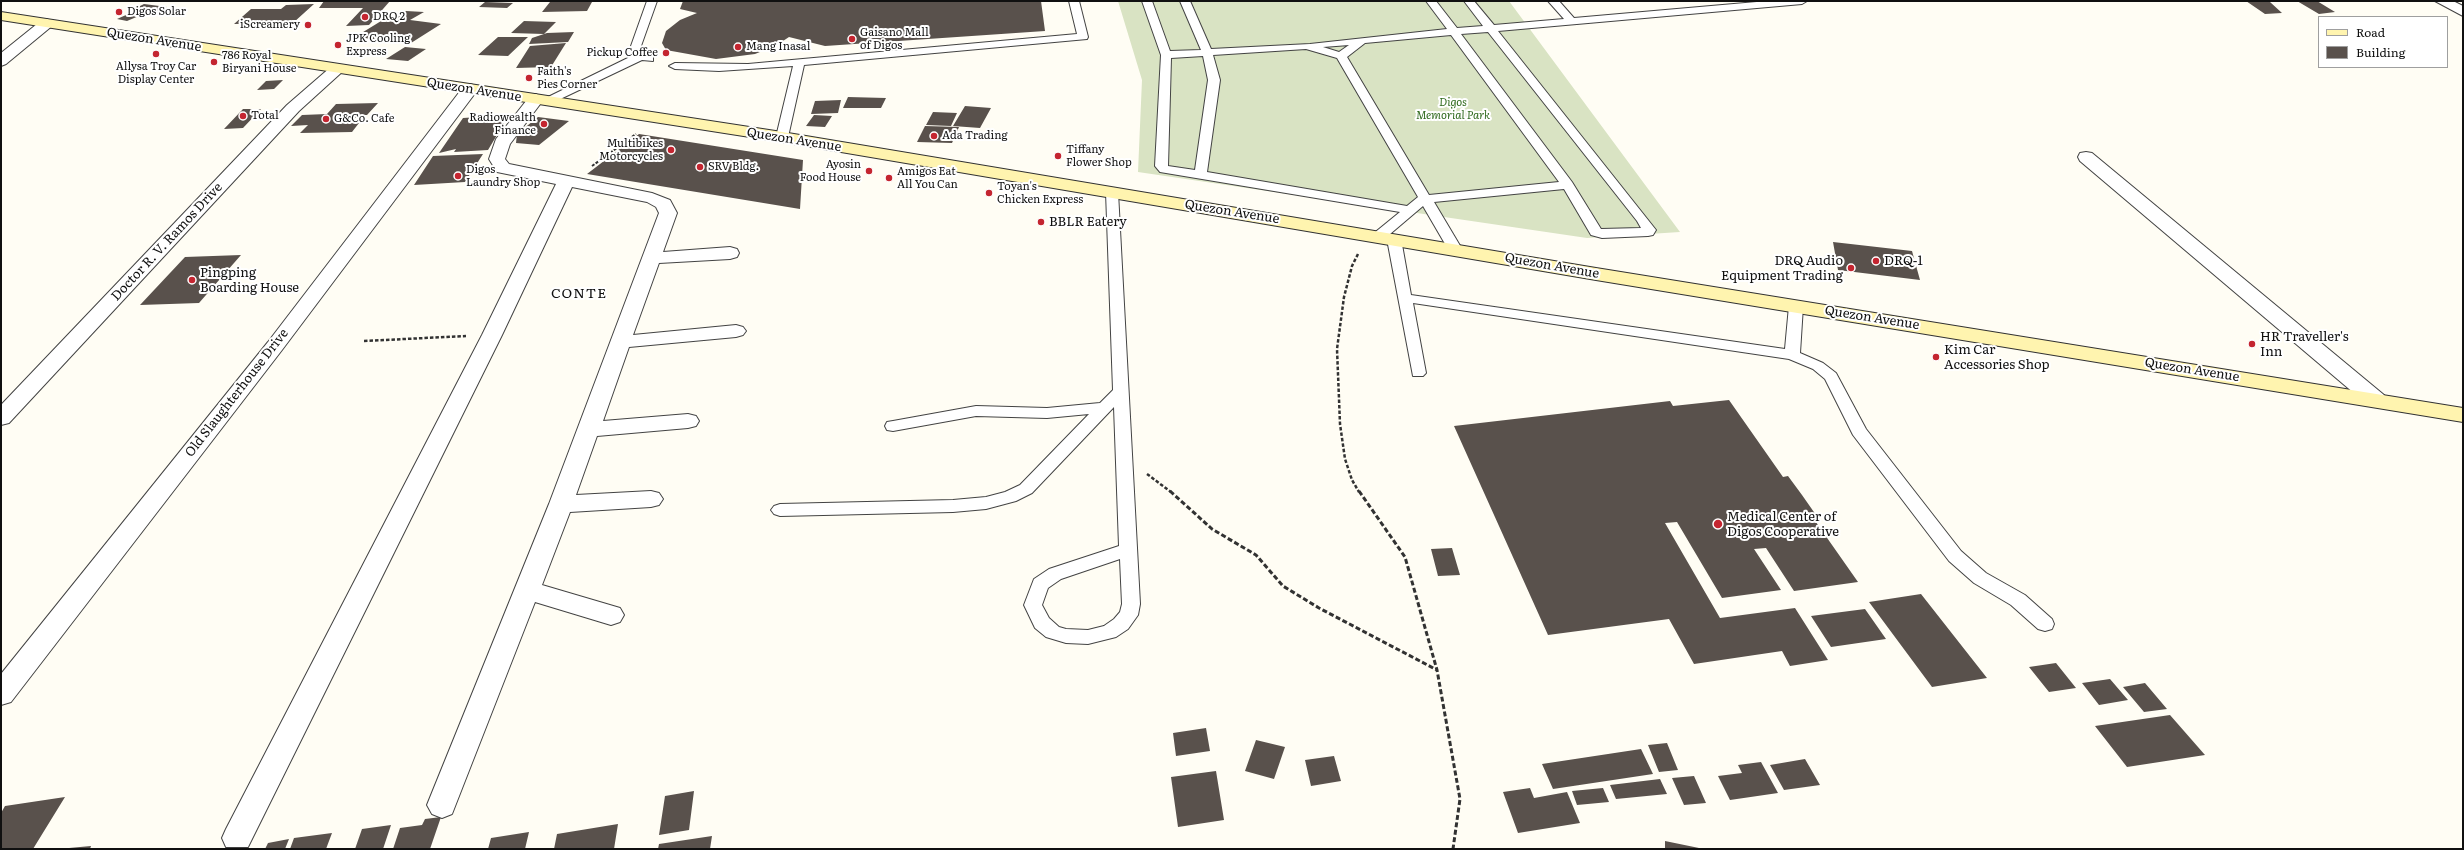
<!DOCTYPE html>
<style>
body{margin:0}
#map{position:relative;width:2464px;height:850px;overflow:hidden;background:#fffdf4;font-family:Literata,serif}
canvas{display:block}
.frame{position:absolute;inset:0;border:2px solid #101010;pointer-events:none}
.legend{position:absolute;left:2318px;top:16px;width:130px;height:52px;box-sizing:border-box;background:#fff;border:1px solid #9f9f9f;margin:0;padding:5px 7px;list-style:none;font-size:12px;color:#101010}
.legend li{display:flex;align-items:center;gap:8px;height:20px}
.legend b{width:20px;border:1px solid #9f9f9f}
</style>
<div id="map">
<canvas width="2464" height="850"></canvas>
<div class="frame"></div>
<ul class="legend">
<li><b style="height:5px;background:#fff4af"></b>Road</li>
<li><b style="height:11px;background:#59514c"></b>Building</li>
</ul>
</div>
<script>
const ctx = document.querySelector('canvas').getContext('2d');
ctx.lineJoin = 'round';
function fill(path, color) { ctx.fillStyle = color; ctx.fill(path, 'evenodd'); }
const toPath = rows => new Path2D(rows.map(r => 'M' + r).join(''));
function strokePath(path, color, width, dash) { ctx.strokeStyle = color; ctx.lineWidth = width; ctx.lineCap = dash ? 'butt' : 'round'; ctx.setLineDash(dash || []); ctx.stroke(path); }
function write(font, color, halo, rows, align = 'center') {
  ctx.font = font + ' Literata,serif'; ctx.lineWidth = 4; ctx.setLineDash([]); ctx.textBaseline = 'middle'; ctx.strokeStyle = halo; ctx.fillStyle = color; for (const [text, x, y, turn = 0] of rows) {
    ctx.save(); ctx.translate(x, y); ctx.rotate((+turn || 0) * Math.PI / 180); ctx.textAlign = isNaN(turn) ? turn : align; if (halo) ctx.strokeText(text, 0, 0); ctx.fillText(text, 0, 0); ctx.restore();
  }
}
fill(toPath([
 [1118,1,1509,1,1680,232,1587,238,1138,172,1142,80]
]), '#d9e3c3');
fill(toPath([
 [324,1,390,1,369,25,346,26,363,8,319,8],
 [683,1,1041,1,1045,31,825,46,789,37,777,45,755,54,716,59,666,50,662,43,666,31,680,20,697,13,680,9],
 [2246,1,2270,2,2282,13,2265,14],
 [2297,1,2317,1,2335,12,2319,14],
 [485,2,513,3,507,8,479,7],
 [550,2,592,2,587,11,542,12],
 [144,4,167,7,156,11,134,9],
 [314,4,293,23,234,24,251,9,281,9,286,5],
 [135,11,146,13,127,21,117,19],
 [406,11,424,12,410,20,441,24,411,43,355,37,386,18,394,19],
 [524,21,556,22,544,34,511,33],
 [574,32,568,42,529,44,532,38,547,33],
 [498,37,528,37,508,56,478,55],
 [566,43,551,67,516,68,530,46],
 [405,47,426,49,408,61,386,59],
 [283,80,274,89,257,90,266,81],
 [848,97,886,98,881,108,843,108],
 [841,100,838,113,811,114,815,101],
 [378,103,367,115,358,115,350,123,359,123,352,132,300,133,308,125,291,126,302,115,327,114,336,104],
 [965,106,991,108,980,128,953,126],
 [243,109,261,109,243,128,224,129],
 [933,112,957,113,951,126,926,125],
 [509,115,488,150,454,152,456,149,439,153,463,118],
 [814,115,832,116,825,127,806,126],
 [538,117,569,121,539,145,516,143,517,134],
 [925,126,959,127,952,143,917,142],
 [639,134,803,160,800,209,587,174],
 [483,154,465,182,414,185,433,156],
 [1833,242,1912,251,1920,280,1838,270],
 [241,255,199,303,140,305,185,257],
 [1729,400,1783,477,1788,476,1802,495,1816,515,1811,515,1858,582,1794,591,1766,548,1754,549,1781,590,1722,598,1677,522,1665,523,1720,618,1795,608,1828,660,1790,666,1782,651,1694,664,1669,619,1548,635,1454,426,1670,401,1673,406],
 [1452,548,1460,575,1438,576,1431,549],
 [1921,594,1987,678,1932,687,1869,602],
 [1865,609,1886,639,1831,647,1811,616],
 [2056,663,2076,688,2049,692,2029,667],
 [2110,679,2128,700,2099,705,2082,683],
 [2145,683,2167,709,2144,712,2123,687],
 [2170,715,2205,755,2127,767,2095,726],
 [1206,728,1210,751,1176,756,1173,733],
 [1256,740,1285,747,1274,779,1245,771],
 [1667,743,1678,770,1659,772,1648,745],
 [1641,749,1653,774,1553,789,1542,764],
 [1334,756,1341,781,1311,786,1305,760],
 [1805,759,1820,785,1784,790,1770,765],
 [1761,762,1778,793,1730,800,1718,776,1742,773,1738,765],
 [1216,771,1224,820,1178,827,1171,777],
 [1694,776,1706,803,1684,805,1672,778],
 [1660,779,1667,794,1616,799,1610,785],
 [1530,788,1534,798,1567,792,1580,823,1518,833,1503,792],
 [1603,788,1609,802,1577,805,1572,791],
 [694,791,689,830,659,835,665,796],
 [65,797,33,849,1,849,1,813,5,806],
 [441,817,430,849,393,849,400,828,422,825,425,819],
 [618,824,614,849,554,849,557,834],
 [391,825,383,849,355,849,362,829],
 [529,832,525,849,488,849,491,838],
 [332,833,326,849,290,849,294,838],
 [712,836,710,849,658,849,659,844],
 [289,839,285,849,265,849,268,843],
 [1665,841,1699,848,1699,849,1665,849],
 [91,846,90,849,69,849,69,848]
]), '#59514c');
const service = toPath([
 [647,1,657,1,641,46,644,53,653,57,653,61,642,60,554,102,546,102,546,98,634,55,631,46,647,1],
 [1069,1,1079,1,1088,37,1087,39,804,65,788,137,782,141,776,137,793,66,719,71,675,69,669,66,675,63,748,64,1077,34,1069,1],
 [1142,1,1152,1,1170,51,1201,50,1180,1,1190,1,1211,49,1310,44,1447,29,1426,1,1436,1,1457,28,1483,26,1464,1,1474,1,1494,25,1564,19,1548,1,1559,1,1574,18,1768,1,1807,1,1802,4,1498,31,1656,230,1653,235,1648,236,1602,238,1591,235,1564,189,1434,202,1462,249,1455,253,1448,249,1423,206,1383,240,1378,241,1373,240,1371,237,1373,234,1400,212,1160,172,1155,166,1161,55,1142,1],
 [1488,32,1637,221,1641,228,1601,229,1572,182,1461,34,1488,32],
 [1451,35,1559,182,1429,195,1347,57,1365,43,1451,35],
 [1349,45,1339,52,1323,47,1349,45],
 [1306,49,1337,58,1418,197,1407,206,1207,172,1220,80,1213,55,1306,49],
 [1203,56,1208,80,1195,170,1168,166,1171,58,1203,56],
 [1112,188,1118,192,1140,604,1138,615,1128,629,1116,637,1088,644,1066,643,1046,637,1035,628,1024,605,1034,579,1049,569,1119,546,1114,407,1032,493,1016,501,986,509,953,512,780,516,774,514,771,510,774,506,780,504,953,500,986,497,1005,492,1020,485,1089,414,1047,418,976,416,893,431,887,430,885,426,887,422,893,421,976,406,1047,408,1100,403,1113,390,1106,192,1112,188],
 [1120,559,1122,604,1120,612,1114,619,1104,626,1088,630,1066,629,1059,627,1049,618,1042,605,1048,588,1061,579,1120,559],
 [1394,235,1401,239,1411,295,1785,349,1789,306,1791,303,1801,303,1803,306,1800,353,1823,363,1836,373,1866,429,1961,551,1986,573,2025,595,2052,619,2054,624,2052,629,2045,631,2038,629,2011,605,1974,583,1949,561,1853,435,1825,379,1813,369,1789,359,1413,303,1426,373,1423,376,1413,376,1387,239,1394,235]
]);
const minor = toPath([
 [2435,1,2453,1,2463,6,2463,16,2435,1],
 [47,19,54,23,52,26,6,64,1,66,1,53,42,20,47,19],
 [337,64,342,66,345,69,342,72,299,111,9,423,1,425,1,405,287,105,332,66,337,64],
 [470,84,476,86,478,89,476,92,282,350,11,702,1,705,1,674,268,342,464,86,470,84],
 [536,94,544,99,510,144,505,159,509,164,652,193,670,200,677,213,663,252,730,247,737,249,739,253,737,257,730,259,659,263,633,335,736,325,743,327,746,331,743,335,736,337,629,347,603,421,688,414,696,416,699,421,696,426,688,428,597,436,576,495,651,491,659,493,663,499,659,505,651,507,570,512,542,585,620,608,624,615,620,622,611,625,535,602,452,814,442,818,432,814,427,805,549,504,659,213,656,207,647,202,572,187,502,335,248,847,226,847,222,838,226,829,482,335,556,184,497,172,489,159,496,139,530,96,536,94],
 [2086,152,2092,153,2384,395,2387,400,2384,405,2376,407,2368,405,2080,161,2078,157,2080,153,2086,152]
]);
const secondary = toPath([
 [1,12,782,132,1596,268,2463,408,2463,422,1596,280,782,142,1,20,1,12]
]);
strokePath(service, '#434343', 2);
strokePath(minor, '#434343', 2);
strokePath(secondary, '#323232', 2);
strokePath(toPath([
 [592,166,636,134]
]), '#323232', 2, [3, 1.5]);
strokePath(toPath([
 [1358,254,1352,266,1344,297,1337,349,1340,424,1345,459,1352,480,1359,492],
 [364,341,466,336],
 [1147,474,1171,492]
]), '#323232', 2.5, [3.5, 2]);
strokePath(toPath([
 [1170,491,1212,529,1256,555,1283,586,1319,608,1437,670],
 [1359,491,1405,557,1437,670,1460,799,1453,849]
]), '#323232', 3, [5, 2.5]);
fill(service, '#fff');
fill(minor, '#fff');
fill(secondary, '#fff4af');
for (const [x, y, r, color] of [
 [119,12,4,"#c42530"],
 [365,17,4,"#c42530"],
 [308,25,4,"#c42530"],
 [852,39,4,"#c42530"],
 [338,45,4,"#c42530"],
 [738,47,4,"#c42530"],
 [666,53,4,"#c42530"],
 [156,54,4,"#c42530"],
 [214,62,4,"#c42530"],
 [529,78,4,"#c42530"],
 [243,116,4,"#c42530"],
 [326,119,4,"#c42530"],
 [544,124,4,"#c42530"],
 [934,136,4,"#c42530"],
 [671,150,4,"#c42530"],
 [1058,156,4,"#c42530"],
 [700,167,4,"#c42530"],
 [869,171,4,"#c42530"],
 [458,176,4,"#c42530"],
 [889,178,4,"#c42530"],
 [989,193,4,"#c42530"],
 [1041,222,4,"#c42530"],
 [1876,261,4,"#c42530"],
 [1851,268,4,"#c42530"],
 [192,280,4,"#c42530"],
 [2252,344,4,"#c42530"],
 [1936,357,4,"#c42530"],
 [1718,524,5,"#c42530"]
]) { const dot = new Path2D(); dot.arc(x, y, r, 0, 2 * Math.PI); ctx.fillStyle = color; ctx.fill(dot); strokePath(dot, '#fff', 1.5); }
write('11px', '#101010', '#fff', [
 ["Digos Solar",127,12],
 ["DRQ 2",373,17],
 ["iScreamery",300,25,"right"],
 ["Gaisano Mall",860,33],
 ["of Digos",860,46],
 ["JPK Cooling",346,39],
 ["Express",346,52],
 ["Mang Inasal",746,47],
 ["Pickup Coffee",658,53,"right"],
 ["786 Royal",222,56],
 ["Biryani House",222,69],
 ["Allysa Troy Car",156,67,"center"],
 ["Display Center",156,80,"center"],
 ["Faith's",537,72],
 ["Pies Corner",537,85],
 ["Total",251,116],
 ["Radiowealth",536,118,"right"],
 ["Finance",536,131,"right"],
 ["G&Co. Cafe",334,119],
 ["Ada Trading",942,136],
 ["Multibikes",663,144,"right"],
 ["Motorcycles",663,157,"right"],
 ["Tiffany",1066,150],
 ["Flower Shop",1066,163],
 ["Ayosin",861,165,"right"],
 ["Food House",861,178,"right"],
 ["SRV Bldg.",708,167],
 ["Digos",466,170],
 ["Laundry Shop",466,183],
 ["Amigos Eat",897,172],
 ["All You Can",897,185],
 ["Toyan's",997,187],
 ["Chicken Express",997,200]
], 'left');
write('italic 11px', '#306a1e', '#fff', [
 ["Digos",1453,103],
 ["Memorial Park",1453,116]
]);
write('13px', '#101010', '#fff', [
 ["Quezon Avenue",154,40,9],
 ["Quezon Avenue",474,90,9],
 ["Quezon Avenue",794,140,9],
 ["Quezon Avenue",1232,212,9],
 ["Doctor R. V. Ramos Drive",167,242,-47],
 ["Quezon Avenue",1552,266,10],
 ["Quezon Avenue",1872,318,9],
 ["Quezon Avenue",2192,370,9],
 ["Old Slaughterhouse Drive",237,393,-52]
]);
write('13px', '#101010', '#fff', [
 ["BBLR Eatery",1049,222],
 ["DRQ Audio",1843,261,"right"],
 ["Equipment Trading",1843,276,"right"],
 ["DRQ-1",1884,261],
 ["Pingping",200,273],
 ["Boarding House",200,288],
 ["HR Traveller's",2260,337],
 ["Inn",2260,352],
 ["Kim Car",1944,350],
 ["Accessories Shop",1944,365],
 ["Medical Center of",1727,517],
 ["Digos Cooperative",1727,532]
], 'left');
ctx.letterSpacing = '1px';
write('14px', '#101010', '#fff', [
 ["CONTE",579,294]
]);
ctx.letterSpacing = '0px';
</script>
